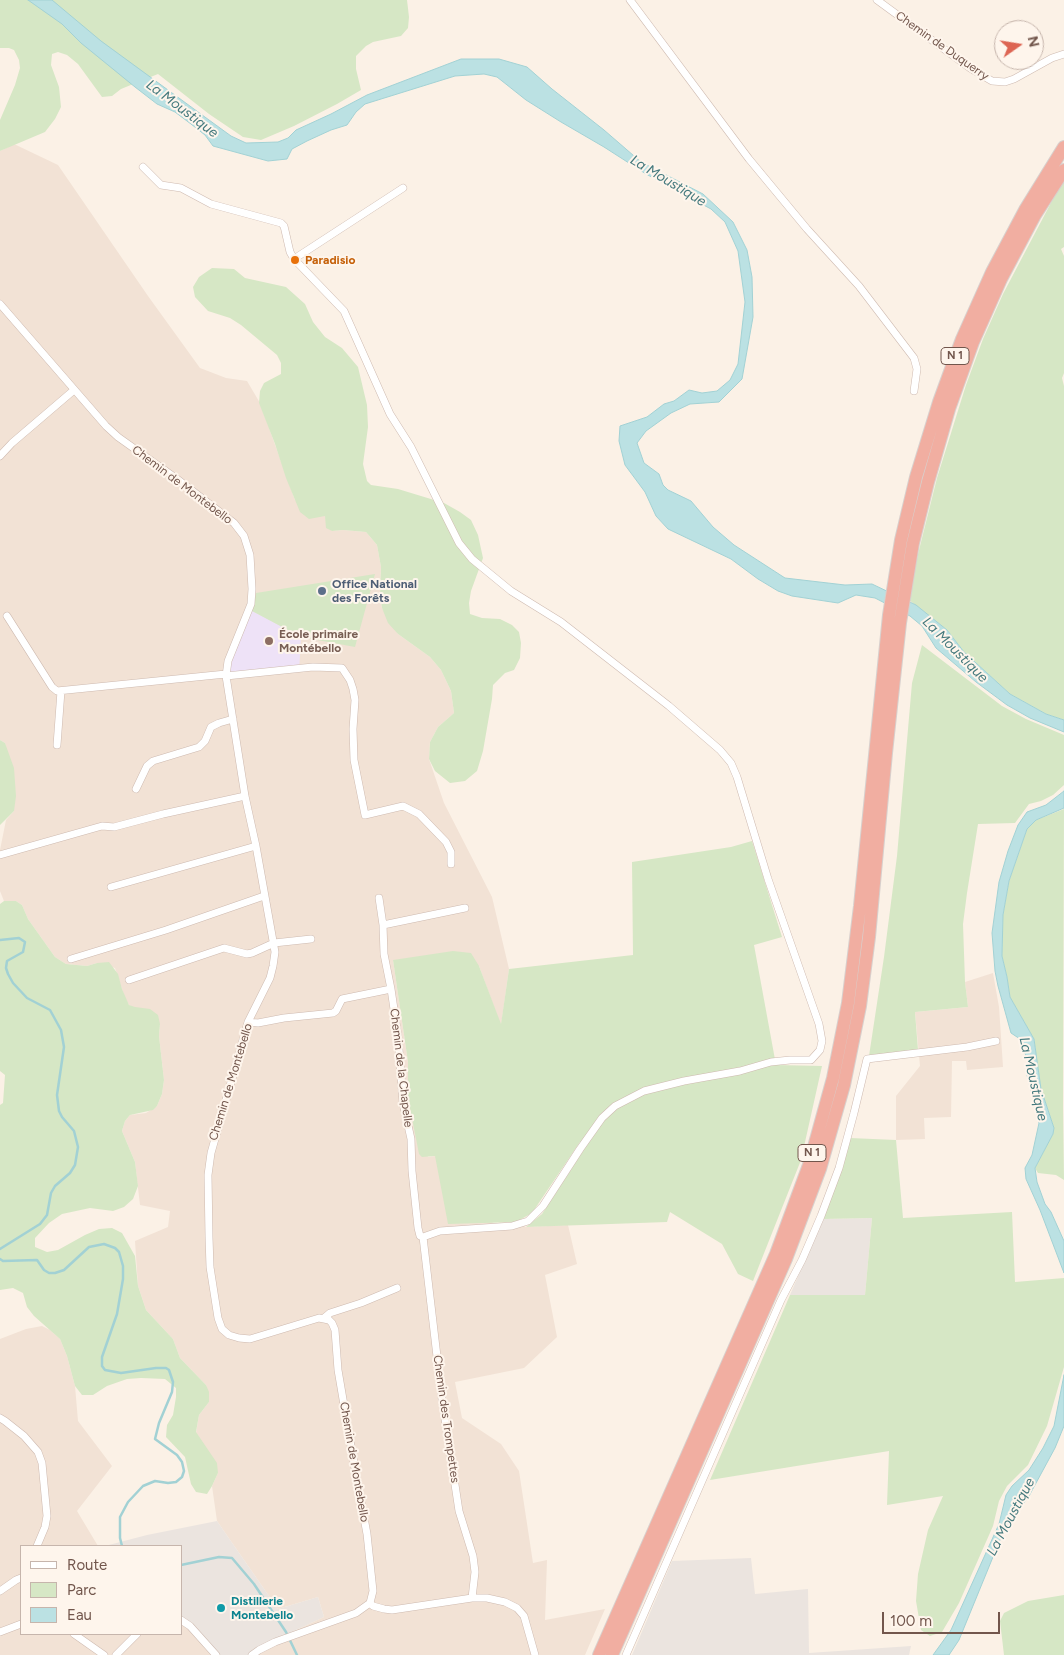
<!DOCTYPE html>
<meta charset="utf-8">
<style>
body{margin:0}
#map{position:relative;width:1064px;height:1655px;overflow:hidden;background:#fbf1e6;font-family:Figtree,sans-serif}
canvas{display:block}
.legend{position:absolute;left:20px;top:1545px;width:162px;height:90px;box-sizing:border-box;background:#fef5ec;border:1px solid #c6b5ac;margin:0;padding:6px 9px;list-style:none;font-size:15px;color:#72564c}
.legend li{display:flex;align-items:center;gap:10px;height:25px}
.legend b{width:25px;border:1px solid #c6b5ac}
.north{position:absolute;left:994px;top:20px;width:50px;height:50px;box-sizing:border-box;background:#fef5ec;border:1px solid #c6b5ac;border-radius:50%;rotate:77deg;font-size:14px;font-weight:700;line-height:20px;text-align:center;color:#72564c}
.north::after{content:'';display:block;margin:auto;width:18px;height:22px;background:#dd6553;clip-path:polygon(50% 0,100% 100%,50% 72%,0 100%)}
.scale{position:absolute;left:882px;top:1612px;width:118px;height:22px;box-sizing:border-box;border:2px solid #72564c;border-top:0;padding-left:6px;font-size:15px;line-height:18px;white-space:nowrap;color:#72564c;-webkit-text-stroke:4px #fef5ec;paint-order:stroke}
</style>
<div id="map">
<canvas width="1064" height="1655"></canvas>
<ul class="legend">
<li><b style="height:6px;background:#fff"></b>Route</li>
<li><b style="height:14px;background:#d6e7c5"></b>Parc</li>
<li><b style="height:14px;background:#bbe1e3"></b>Eau</li>
</ul>
<div class="north">N</div>
<div class="scale">100 m</div>
</div>
<script>
const ctx = document.querySelector('canvas').getContext('2d');
ctx.lineJoin = 'round';
function fill(path, color) { ctx.fillStyle = color; ctx.fill(path, 'evenodd'); }
const toPath = rows => new Path2D(rows.map(r => 'M' + r).join(''));
function strokePath(path, color, width, dash) { ctx.strokeStyle = color; ctx.lineWidth = width; ctx.lineCap = dash ? 'butt' : 'round'; ctx.setLineDash(dash || []); ctx.stroke(path); }
function write(font, color, halo, rows, align = 'center') {
  ctx.font = font + ' Figtree,sans-serif'; ctx.lineWidth = 4; ctx.setLineDash([]); ctx.textBaseline = 'middle'; ctx.strokeStyle = halo; ctx.fillStyle = color; for (const [text, x, y, turn = 0] of rows) {
    ctx.save(); ctx.translate(x, y); ctx.rotate((+turn || 0) * Math.PI / 180); ctx.textAlign = isNaN(turn) ? turn : align; if (halo) ctx.strokeText(text, 0, 0); ctx.fillText(text, 0, 0); ctx.restore();
  }
}
fill(toPath([
 [14,144,58,165,148,296,200,368,226,378,247,381,260,403,295,500,325,516,332,531,343,530,366,532,377,545,381,567,380,595,382,608,398,634,430,657,441,670,451,691,454,713,438,727,430,742,429,759,444,803,492,897,509,969,501,1026,479,966,393,960,408,1062,408,1083,428,1157,435,1156,493,1223,516,1222,526,1227,568,1225,577,1264,545,1275,557,1337,524,1368,455,1382,462,1418,501,1444,519,1471,533,1563,547,1560,545,1620,605,1609,585,1655,248,1655,253,1650,324,1617,318,1597,278,1609,217,1521,212,1486,218,1473,196,1433,199,1415,209,1402,206,1385,180,1358,173,1339,146,1310,138,1286,135,1241,168,1227,170,1211,140,1205,135,1162,122,1131,125,1121,130,1115,146,1113,157,1106,162,1094,164,1080,159,1036,160,1024,129,1005,125,998,115,968,97,963,87,966,66,964,55,957,28,919,22,905,16,901,4,901,0,891,0,850,6,820,14,811,5,743,0,740,0,151],
 [993,973,999,1007,1003,1067,967,1070,966,1061,952,1061,951,1117,924,1118,925,1139,896,1140,896,1096,920,1066,915,1012,968,1007,965,982],
 [42,1326,50,1330,60,1339,67,1356,75,1386,78,1421,112,1466,77,1511,98,1546,21,1546,21,1634,181,1634,181,1625,189,1627,214,1655,0,1655,0,1339,26,1329]
]), '#f2e2d5');
fill(toPath([
 [872,1218,865,1295,790,1295,823,1219],
 [217,1521,278,1609,318,1597,324,1617,253,1650,248,1655,214,1655,189,1627,181,1625,181,1546,105,1546,147,1535],
 [751,1558,755,1594,808,1589,809,1653,911,1646,909,1655,632,1655,672,1561]
]), '#ebe4df');
fill(toPath([
 [249,609,301,637,299,672,227,678,226,674]
]), '#eee2f7');
fill(toPath([
 [0,0,407,0,409,17,408,28,401,36,373,42,366,46,356,56,356,69,361,90,337,104,294,126,261,140,243,137,209,114,158,74,121,89,112,96,102,97,78,64,67,55,58,52,52,54,51,65,59,87,61,107,55,119,45,132,0,151,0,120,15,85,20,68,19,60,14,50,9,48,0,48],
 [1064,178,1064,247,1061,249,1064,256,1064,373,1062,378,1064,386,1064,720,1046,714,1010,694,964,652,947,630,909,600,918,554,937,478,966,385,983,339,1003,294],
 [212,268,234,269,245,278,286,287,305,304,313,322,325,337,342,348,358,367,367,405,368,427,363,464,367,481,371,485,398,489,444,503,460,512,471,520,478,535,483,558,471,591,469,603,470,614,482,618,500,619,512,625,519,632,521,643,520,658,514,670,505,673,493,685,492,699,483,751,477,771,465,781,450,783,435,771,429,759,430,742,438,727,454,713,451,691,441,670,430,657,398,634,388,623,382,608,380,595,381,567,377,545,366,532,343,530,332,531,326,528,325,516,309,519,300,512,286,478,275,444,259,403,260,391,264,383,281,374,281,363,277,355,241,325,230,318,208,311,195,297,193,287,199,277],
 [375,574,355,647,301,637,252,611,256,593],
 [922,645,1002,706,1026,719,1064,735,1064,785,1053,795,1041,801,1029,804,1015,823,978,824,967,893,963,924,965,982,968,1007,915,1012,918,1050,869,1056,884,957,897,856,912,683],
 [0,740,5,743,14,768,16,796,14,811,0,825],
 [1064,809,1063,1107,1064,1180,1056,1175,1038,1173,1035,1168,1053,1134,1054,1128,1041,1089,1034,1039,1010,997,1007,977,1002,956,1003,915,1009,881,1027,829,1036,820],
 [752,841,782,937,754,945,776,1065,822,1066,801,1160,753,1281,738,1274,722,1244,670,1212,667,1222,526,1227,542,1214,585,1148,580,1142,532,1213,516,1222,448,1224,435,1156,422,1157,419,1154,408,1098,408,1062,393,960,453,951,471,953,479,966,501,1024,509,969,633,955,632,862,731,847],
 [4,901,16,901,22,905,28,919,55,957,66,964,87,966,97,963,109,962,118,974,122,989,129,1005,135,1007,150,1009,158,1015,160,1024,159,1036,164,1080,162,1094,157,1106,153,1110,130,1115,125,1121,122,1131,135,1162,138,1186,133,1199,124,1207,113,1211,90,1208,62,1214,49,1223,35,1238,35,1247,47,1252,58,1250,85,1235,99,1229,112,1228,122,1233,135,1256,138,1286,146,1310,173,1339,180,1358,206,1385,209,1392,209,1402,199,1415,196,1432,217,1463,218,1473,212,1486,207,1494,196,1492,191,1484,185,1457,166,1437,167,1425,173,1415,176,1397,176,1388,165,1379,141,1378,127,1379,107,1386,93,1395,82,1395,75,1386,67,1356,60,1339,34,1316,27,1307,23,1293,13,1288,0,1290,0,1105,3,1103,5,1075,0,1071,0,904],
 [850,1138,896,1140,903,1218,1012,1212,1015,1282,1064,1278,1064,1367,1047,1426,1028,1465,1007,1486,999,1501,993,1526,959,1603,942,1632,930,1636,921,1630,916,1601,918,1574,928,1530,943,1496,887,1505,889,1451,710,1480,790,1295,865,1295,872,1218,823,1219],
 [1064,1595,1064,1655,1004,1655,1000,1621,1004,1613,1028,1601]
]), '#d6e7c5');
const water = toPath([
 [28,0,52,0,101,41,209,120,231,136,246,143,278,142,288,138,296,130,331,114,367,95,461,59,499,59,527,67,552,89,604,130,641,162,703,194,733,222,747,250,752,277,753,317,742,379,719,402,690,404,671,413,646,431,637,443,644,463,659,474,663,485,668,490,691,501,713,527,734,545,785,578,845,585,872,584,916,605,947,630,964,652,1010,694,1046,714,1064,720,1064,732,1030,718,1007,705,976,682,936,648,922,626,910,616,875,598,856,595,838,603,792,596,778,591,758,579,731,559,668,529,656,516,645,492,625,465,619,441,620,426,647,417,664,404,674,401,689,390,702,393,717,391,730,380,738,364,745,302,738,251,725,222,711,209,646,174,604,147,561,122,526,100,497,77,484,74,455,76,365,104,356,112,347,125,331,130,307,141,292,149,287,159,268,161,213,146,205,135,191,124,175,112,157,104,135,87,81,43,62,24,28,0],
 [1064,791,1064,808,1036,820,1027,829,1009,881,1003,915,1002,956,1007,977,1010,997,1034,1039,1041,1089,1054,1128,1053,1134,1035,1168,1037,1182,1045,1204,1051,1212,1064,1241,1064,1273,1040,1210,1026,1179,1025,1168,1032,1155,1039,1123,1027,1075,1027,1059,1020,1039,1011,1033,998,986,995,971,992,933,999,882,1008,851,1018,825,1027,812,1046,805,1064,791],
 [1064,1375,1064,1426,1055,1448,1029,1496,1002,1535,959,1640,949,1655,933,1655,951,1630,999,1524,1006,1495,1012,1486,1029,1470,1043,1448,1054,1426,1064,1375]
]);
fill(water, '#bbe1e3');
strokePath(water, '#a2d1d4', 1);
strokePath(toPath([
 [0,940,19,938,25,942,23,952,7,961,6,968,8,974,13,983,27,998,50,1010,61,1030,64,1047,57,1095,59,1111,62,1117,74,1131,78,1147,75,1165,70,1173,55,1186,51,1193,47,1215,40,1224,0,1249],
 [0,1259,3,1261,37,1260,44,1270,49,1273,55,1273,64,1270,89,1247,104,1244,115,1248,119,1252,123,1266,123,1279,117,1314,102,1357,102,1366,105,1370,121,1373,156,1368,166,1368,169,1370,173,1382,172,1392,159,1423,155,1439,177,1455,182,1462,184,1471,182,1477,176,1482,168,1483,155,1481,143,1486,128,1502,120,1517,120,1538,122,1546],
 [181,1565,219,1557,232,1558,254,1584,286,1632,297,1655]
]), '#a2d1d4', 2.5);
const street = toPath([
 [630,0,749,159,807,229,859,286,914,358,917,369,914,391],
 [877,0,970,68,992,81,1005,82,1014,79,1052,58,1064,54],
 [143,167,161,185,181,188,211,204,281,223,284,226,290,252,294,259,344,311,390,414,411,447,459,543,472,559,511,591,561,622,669,706,720,750,731,763,737,777,768,879,819,1024,822,1041,820,1050,811,1060,790,1060,771,1062,740,1071,684,1081,644,1091,615,1106,602,1118,580,1149,543,1206,528,1221,512,1226,440,1231,423,1237],
 [294,259,403,188],
 [0,304,106,426,118,437,177,479,234,523,244,536,250,555,252,589,251,604,228,661,226,676,245,796,256,846,275,952,273,966,270,978,248,1022,211,1153,208,1175,209,1237,210,1267,218,1318,222,1329,229,1335,239,1338,250,1339,319,1318,329,1320,332,1323,335,1330,338,1370,352,1452,367,1534,373,1591,370,1603,356,1613,275,1642,259,1650,252,1655],
 [0,456,12,443,74,390],
 [7,616,52,687,57,691,226,674],
 [226,676,313,667,342,668,350,680,353,689,355,700,353,729,354,760,365,815,403,806,419,814,446,842,451,852,451,864],
 [57,745,61,691],
 [136,789,147,766,153,761,199,747,205,741,211,727,219,723,233,719],
 [0,855,102,826,114,827,163,814,245,796],
 [111,887,256,846],
 [379,898,383,925,384,954,391,989,398,1036,403,1103,411,1139,412,1171,418,1228,420,1236,423,1237],
 [383,925,465,908],
 [71,959,166,930,264,896],
 [129,980,224,948,247,954,252,953,274,943,311,939],
 [248,1022,258,1023,284,1018,333,1013,336,1011,342,999,391,989],
 [423,1237,442,1399,459,1511,473,1556,475,1572,472,1598],
 [324,1318,330,1313,361,1303,397,1288],
 [0,1418,5,1421,24,1436,38,1452,42,1463,47,1516,45,1527,37,1546],
 [0,1591,16,1580,21,1578],
 [370,1603,373,1606,384,1609,392,1610,472,1598,487,1598,505,1602,517,1608,524,1616,535,1655],
 [181,1620,190,1626,216,1655],
 [0,1632,21,1624],
 [74,1634,104,1655],
 [116,1655,137,1634],
 [626,1655,781,1300,802,1260,821,1216,839,1168,854,1113,867,1059,967,1047,996,1041]
]);
const highway = toPath([
 [599,1655,776,1254,809,1165,833,1078,848,1003,860,906,889,615,901,540,916,477,939,402,962,339,992,272,1025,210,1064,147],
 [612,1655,786,1259,820,1169,844,1085,860,1006,869,937,886,753,900,623,913,543,928,482,949,409,973,342,1001,279,1035,215,1064,170]
]);
strokePath(street, '#cebab0', 8);
strokePath(highway, '#d8d0cd', 14);
strokePath(street, '#fff', 7);
strokePath(highway, '#f1aea1', 12);
for (const [x, y, r, color] of [
 [295,260,5,"#e8710a"],
 [322,591,5,"#5c6f8a"],
 [269,641,5,"#8d6e63"],
 [221,1608,5,"#0f9aa8"]
]) { const dot = new Path2D(); dot.arc(x, y, r, 0, 2 * Math.PI); ctx.fillStyle = color; ctx.fill(dot); strokePath(dot, '#fef5ec', 2); }
for (const [x, y, w] of [
 [955,356,28],
 [812,1153,28]
]) { const box = new Path2D(); box.roundRect(x - w / 2, y - 8.5, w, 17, 4); ctx.fillStyle = '#fef5ec'; ctx.fill(box); strokePath(box, '#72564c', 1); }
write('bold 11px', '#72564c', null, [
 ["N 1",955,356],
 ["N 1",812,1153]
]);
write('12px', '#72564c', '#fef5ec', [
 ["Chemin de Duquerry",942,46,35],
 ["Chemin de Montebello",182,485,37],
 ["Chemin de la Chapelle",401,1068,83],
 ["Chemin de Montebello",231,1082,-73],
 ["Chemin des Trompettes",446,1419,82],
 ["Chemin de Montebello",354,1462,80]
]);
write('bold 12px', '#c56008', '#fef5ec', [
 ["Paradisio",305,260]
], 'left');
write('bold 12px', '#4e5e75', '#fef5ec', [
 ["Office National",332,584],
 ["des Forêts",332,598]
], 'left');
write('bold 12px', '#785e54', '#fef5ec', [
 ["École primaire",279,634],
 ["Montébello",279,648]
], 'left');
write('bold 12px', '#0d838f', '#fef5ec', [
 ["Distillerie",231,1601],
 ["Montebello",231,1615]
], 'left');
write('italic 14px', '#44797d', '#fef5ec', [
 ["La Moustique",182,109,37],
 ["La Moustique",668,181,31],
 ["La Moustique",955,650,45],
 ["La Moustique",1033,1079,77],
 ["La Moustique",1011,1517,-62]
]);
</script>
